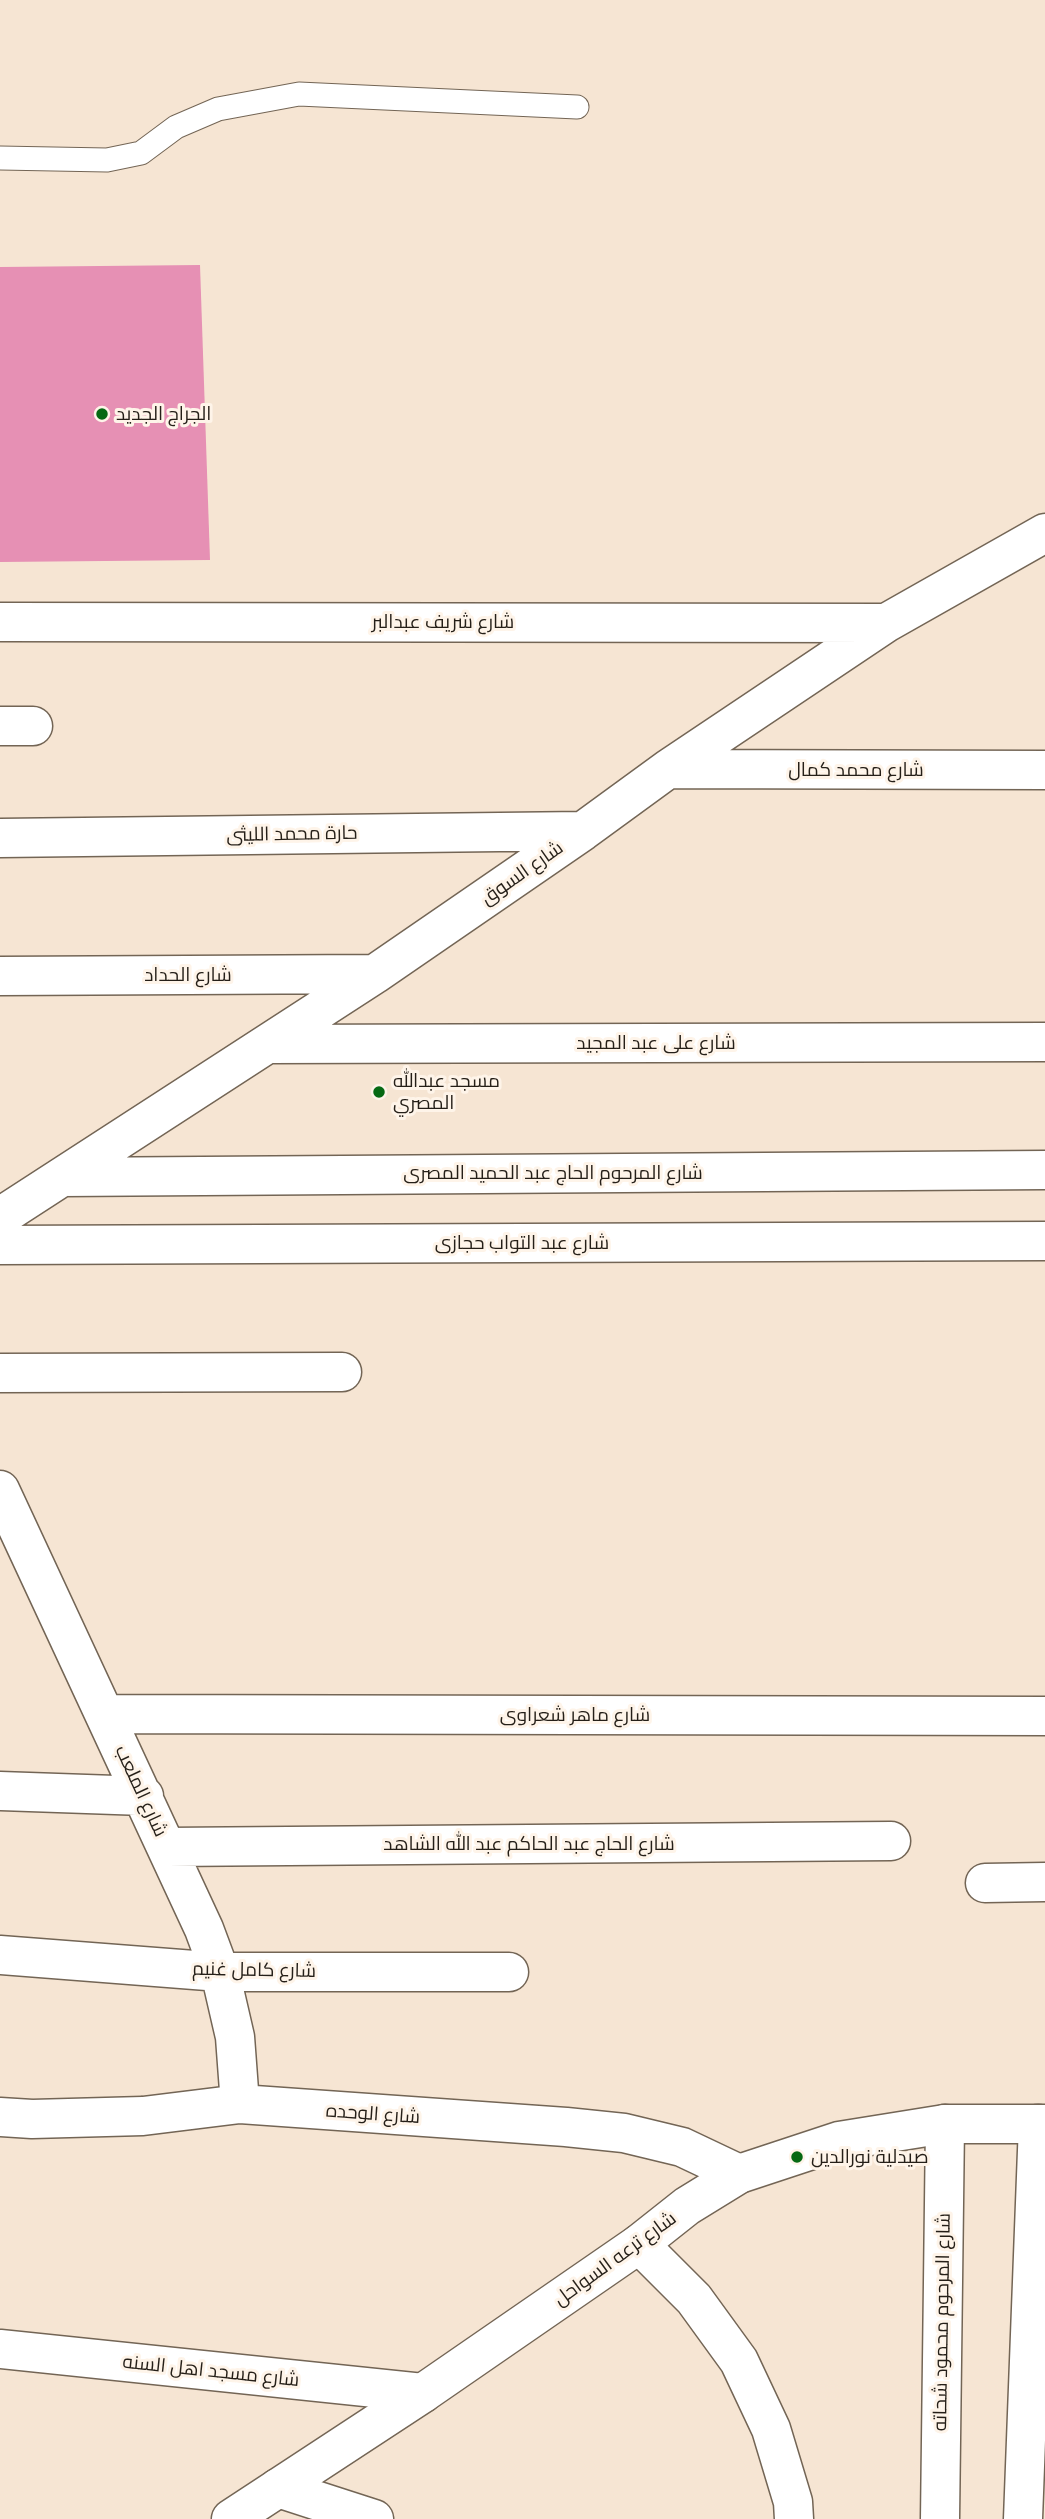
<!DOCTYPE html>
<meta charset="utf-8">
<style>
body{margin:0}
canvas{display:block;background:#f6e5d3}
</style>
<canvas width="1045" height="2519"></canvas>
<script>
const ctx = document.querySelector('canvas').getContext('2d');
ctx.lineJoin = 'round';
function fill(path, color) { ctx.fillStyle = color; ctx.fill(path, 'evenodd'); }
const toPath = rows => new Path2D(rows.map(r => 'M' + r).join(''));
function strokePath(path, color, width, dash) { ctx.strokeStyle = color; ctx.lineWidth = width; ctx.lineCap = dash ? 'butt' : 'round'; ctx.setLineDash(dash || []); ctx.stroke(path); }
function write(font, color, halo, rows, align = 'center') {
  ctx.font = font + ' "Public Sans",Cairo,sans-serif'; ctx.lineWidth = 6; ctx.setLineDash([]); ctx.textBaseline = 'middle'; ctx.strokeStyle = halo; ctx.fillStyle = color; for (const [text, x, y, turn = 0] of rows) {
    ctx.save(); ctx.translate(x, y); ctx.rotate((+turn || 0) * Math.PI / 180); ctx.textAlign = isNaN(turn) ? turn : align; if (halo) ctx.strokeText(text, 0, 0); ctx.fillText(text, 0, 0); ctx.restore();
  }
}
fill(toPath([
 [200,265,210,560,0,562,0,267]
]), '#e690b4');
const service = toPath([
 [0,158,107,160,141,153,176,127,218,109,299,94,577,107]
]);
const minor = toPath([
 [0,622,886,623],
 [0,726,33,726],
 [668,769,1045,770],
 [0,838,583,831],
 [0,976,375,974],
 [267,1044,1045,1042],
 [62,1177,1045,1170],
 [0,1217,375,974,583,831,668,769,886,623,1045,533],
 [0,1245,1045,1241],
 [0,1373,342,1372],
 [0,1490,204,1929,220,1972,235,2037,240,2104],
 [105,1714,1045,1716],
 [0,1791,144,1796],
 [168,1847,891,1841],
 [985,1883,1045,1882],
 [0,1955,220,1972,509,1972],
 [0,2117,32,2119,143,2116,240,2104,566,2127,624,2133,682,2147,739,2174],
 [639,2244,694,2299,739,2361,771,2429,793,2502,794,2519],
 [0,2349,423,2393],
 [278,2488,374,2519],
 [940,2519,945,2124],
 [1023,2519,1038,2124]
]);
const secondary = toPath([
 [231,2519,423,2393,639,2244,687,2206,739,2174,839,2141,945,2124,1045,2124]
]);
strokePath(service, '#736555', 25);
strokePath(minor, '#736555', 41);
strokePath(secondary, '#736555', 41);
strokePath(service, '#fff', 23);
strokePath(minor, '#fff', 38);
strokePath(secondary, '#fff', 38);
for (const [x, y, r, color] of [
 [102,414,7,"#066913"],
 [379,1092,7,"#066913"],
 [797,2157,7,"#066913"]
]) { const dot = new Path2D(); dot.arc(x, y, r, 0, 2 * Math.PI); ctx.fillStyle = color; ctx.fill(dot); strokePath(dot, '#fef4e9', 2.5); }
write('19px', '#251f18', '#fef4e9', [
 ["الجراج الجديد",116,414],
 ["مسجد عبدالله",393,1081],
 ["المصري",393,1103],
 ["صيدلية نورالدين",811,2157]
], 'left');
write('19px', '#251f18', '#fef4e9', [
 ["شارع شريف عبدالبر",443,622],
 ["شارع محمد كمال",856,770],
 ["حارة محمد الليثى",292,834,-1],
 ["شارع السوق",522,873,-35],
 ["شارع الحداد",188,975],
 ["شارع على عبد المجيد",656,1043],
 ["شارع المرحوم الحاج عبد الحميد المصرى",553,1173],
 ["شارع عبد التواب حجازى",522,1243],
 ["شارع ماهر شعراوى",575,1715],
 ["شارع الملعب",141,1791,65],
 ["شارع الحاج عبد الحاكم عبد الله الشاهد",529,1844],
 ["شارع كامل غنيم",254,1970,1],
 ["شارع الوحده",373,2114,4],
 ["شارع ترعه السواحل",615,2259,-36],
 ["شارع المرحوم محمود شحاته",942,2322,-89],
 ["شارع مسجد اهل السنه",211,2371,6]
]);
</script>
